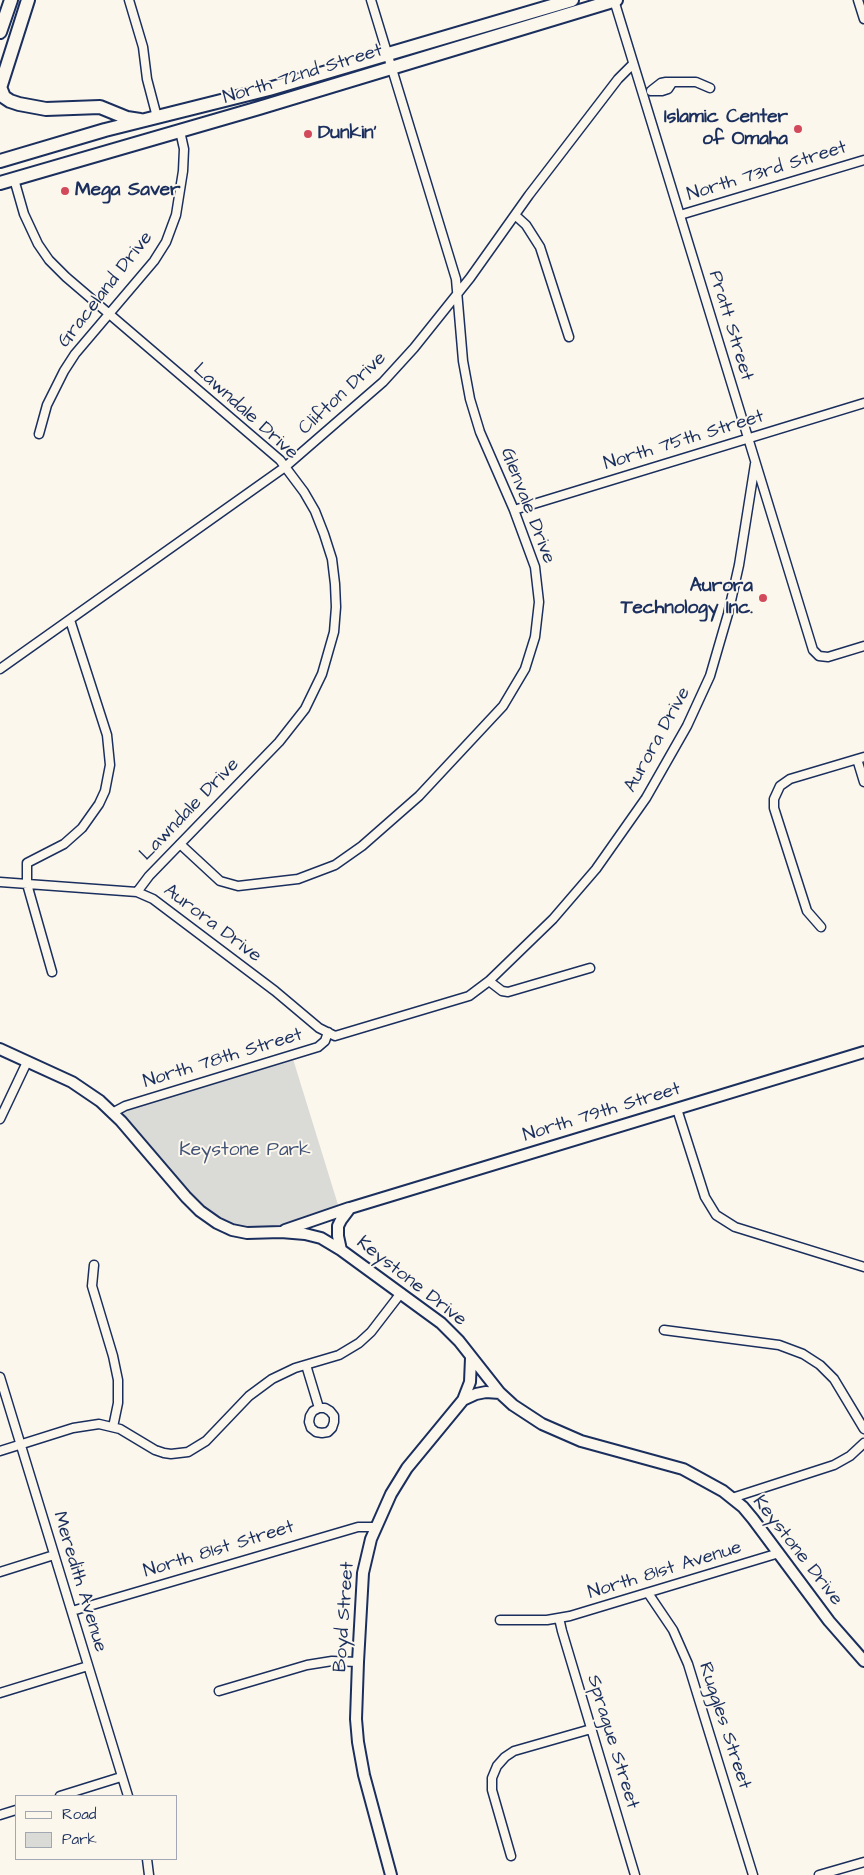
<!DOCTYPE html>
<style>
body{margin:0}
#map{position:relative;width:864px;height:1875px;overflow:hidden;background:#fbf7ec;font-family:"Architects Daughter",sans-serif}
canvas{display:block}
.legend{position:absolute;left:15px;top:1795px;width:162px;height:65px;box-sizing:border-box;background:#fbf7ec;border:1px solid #a1a7b3;margin:0;padding:6px 9px;list-style:none;font-size:15px;color:#1b2f5e}
.legend li{display:flex;align-items:center;gap:10px;height:25px}
.legend b{width:25px;border:1px solid #a1a7b3}
</style>
<div id="map">
<canvas width="864" height="1875"></canvas>
<ul class="legend">
<li><b style="height:6px;background:#fbf7ec"></b>Road</li>
<li><b style="height:14px;background:#dadad7"></b>Park</li>
</ul>
</div>
<script>
const ctx = document.querySelector('canvas').getContext('2d');
ctx.lineJoin = 'round';
function fill(path, color) { ctx.fillStyle = color; ctx.fill(path, 'evenodd'); }
const toPath = rows => new Path2D(rows.map(r => 'M' + r).join(''));
function strokePath(path, color, width, dash) { ctx.strokeStyle = color; ctx.lineWidth = width; ctx.lineCap = dash ? 'butt' : 'round'; ctx.setLineDash(dash || []); ctx.stroke(path); }
function write(font, color, halo, rows, align = 'center') {
  ctx.font = font + ' "Architects Daughter",sans-serif'; ctx.lineWidth = 4; ctx.setLineDash([]); ctx.textBaseline = 'middle'; ctx.strokeStyle = halo; ctx.fillStyle = color; for (const [text, x, y, turn = 0] of rows) {
    ctx.save(); ctx.translate(x, y); ctx.rotate((+turn || 0) * Math.PI / 180); ctx.textAlign = isNaN(turn) ? turn : align; if (halo) ctx.strokeText(text, 0, 0); ctx.fillText(text, 0, 0); ctx.restore();
  }
}
fill(toPath([
 [293,1059,339,1208,275,1228,243,1229,228,1225,204,1210,123,1117,124,1112,128,1109]
]), '#dadad7');
const minor = toPath([
 [129,0,143,47,147,79,157,117],
 [614,0,813,650,819,656,828,657,864,646],
 [858,0,864,19],
 [652,90,661,83,666,82,696,82,710,88],
 [651,91,662,91,668,89,672,83],
 [14,179,24,214,38,244,49,260,66,277,280,460,304,492,315,511,324,534,332,559,335,584,336,607,334,632,322,674,305,709,279,742,149,876,137,892],
 [515,215,526,225,540,247,569,337],
 [680,215,864,160],
 [39,434,47,405,64,371,75,354,154,261,166,242,176,215,183,171,184,149,180,131],
 [514,510,864,403],
 [0,669,285,467,383,382,414,348,470,278,529,195,618,79,633,64],
 [857,759,864,782],
 [180,844,220,881,238,886,298,879,335,865,362,846,419,796,503,706,525,669,535,637,539,602,535,567,514,510,480,432,470,399,463,361,456,279,371,0],
 [0,882,137,892,153,899,275,991,319,1028,335,1036,469,996,489,981,553,919,596,869,646,798,687,726,710,676,728,614,739,565,755,464],
 [821,927,807,911,774,808,774,799,780,786,790,779,864,757],
 [52,972,27,884,27,863,64,844,82,828,99,804,105,791,110,765,107,735,70,620],
 [489,981,502,991,508,992,590,968],
 [677,1109,705,1197,716,1215,735,1227,864,1267],
 [112,1113,125,1106,318,1047,325,1041,328,1032],
 [0,1119,27,1062],
 [94,1265,92,1286,113,1356,118,1380,118,1403,113,1427],
 [664,1330,779,1345,803,1354,820,1365,834,1379,864,1429],
 [306,1365,319,1408,313,1411,310,1416,309,1422,311,1428,316,1432,322,1433,328,1432,332,1428,334,1422,334,1416,330,1411,325,1408,319,1408],
 [0,1377,128,1796],
 [0,1451,73,1428,99,1424,120,1429,155,1450,164,1453,171,1454,188,1452,206,1441,249,1396,272,1379,295,1368,339,1355,359,1343,371,1332,401,1293],
 [732,1498,834,1465,850,1456,864,1443],
 [0,1572,54,1555],
 [648,1593,673,1630,688,1664,753,1875],
 [72,1611,358,1527,376,1527],
 [559,1618,562,1631,635,1875],
 [500,1620,547,1620,570,1616,779,1553],
 [219,1691,307,1665,332,1661,358,1662],
 [0,1693,88,1666],
 [60,1796,121,1777],
 [0,1815,16,1810],
 [511,1856,492,1790,492,1778,497,1766,505,1757,514,1751,591,1729],
 [147,1859,149,1875],
 [819,1875,864,1862]
]);
const tertiary = toPath([
 [0,1049,72,1082,100,1101,121,1121,186,1197,200,1211,217,1223,232,1230,247,1233,281,1232,305,1234,321,1238,341,1250,441,1323,459,1341,500,1393,513,1405,542,1424,581,1441,683,1469,723,1491,743,1507,753,1519,829,1621,864,1661],
 [285,1230,349,1208],
 [341,1250,338,1236,338,1226,341,1220,350,1208,864,1052],
 [463,1400,476,1394,486,1392,500,1393],
 [391,1875,364,1775,358,1742,356,1719,358,1662,363,1573,371,1539,391,1494,407,1468,463,1400,470,1382,471,1358]
]);
const primary = toPath([
 [0,32,11,0],
 [0,87,4,97,10,101,19,104,46,109,100,107,127,118,140,120],
 [0,88,28,0],
 [0,161,105,130,269,89,572,0],
 [0,183,259,108,616,0]
]);
strokePath(minor, '#1b2f5e', 11);
strokePath(tertiary, '#1b2f5e', 14);
strokePath(primary, '#1b2f5e', 16);
strokePath(minor, '#fbf7ec', 8);
strokePath(tertiary, '#fbf7ec', 10);
strokePath(primary, '#fbf7ec', 12);
for (const [x, y, r, color] of [
 [798,129,5,"#d1495b"],
 [308,134,5,"#d1495b"],
 [65,191,5,"#d1495b"],
 [763,598,5,"#d1495b"]
]) { const dot = new Path2D(); dot.arc(x, y, r, 0, 2 * Math.PI); ctx.fillStyle = color; ctx.fill(dot); strokePath(dot, '#fbf7ec', 2); }
write('19px', '#1b2f5e', '#fbf7ec', [
 ["North 72nd Street",303,75,-17],
 ["North 73rd Street",767,172,-17],
 ["Graceland Drive",106,290,-52],
 ["Pratt Street",730,326,73],
 ["Clifton Drive",343,394,-43],
 ["Lawndale Drive",245,412,42],
 ["North 75th Street",684,441,-17],
 ["Glenvale Drive",527,506,69],
 ["Aurora Drive",658,740,-61],
 ["Lawndale Drive",190,810,-46],
 ["Aurora Drive",212,924,37],
 ["North 78th Street",223,1059,-17],
 ["North 79th Street",602,1113,-17],
 ["Keystone Drive",411,1282,38],
 ["North 81st Street",219,1550,-17],
 ["Keystone Drive",797,1551,52],
 ["North 81st Avenue",665,1571,-17],
 ["Meredith Avenue",79,1582,73],
 ["Boyd Street",345,1617,-86],
 ["Ruggles Street",724,1726,72],
 ["Sprague Street",612,1742,73]
]);
write('bold 19px', '#1b2f5e', '#fbf7ec', [
 ["Islamic Center",788,118],
 ["of Omaha",788,140],
 ["Dunkin'",318,134,"left"],
 ["Mega Saver",75,191,"left"],
 ["Aurora",753,587],
 ["Technology Inc.",753,609]
], 'right');
write('19px', '#415176', '#fbf7ec', [
 ["Keystone Park",245,1151]
]);
</script>
